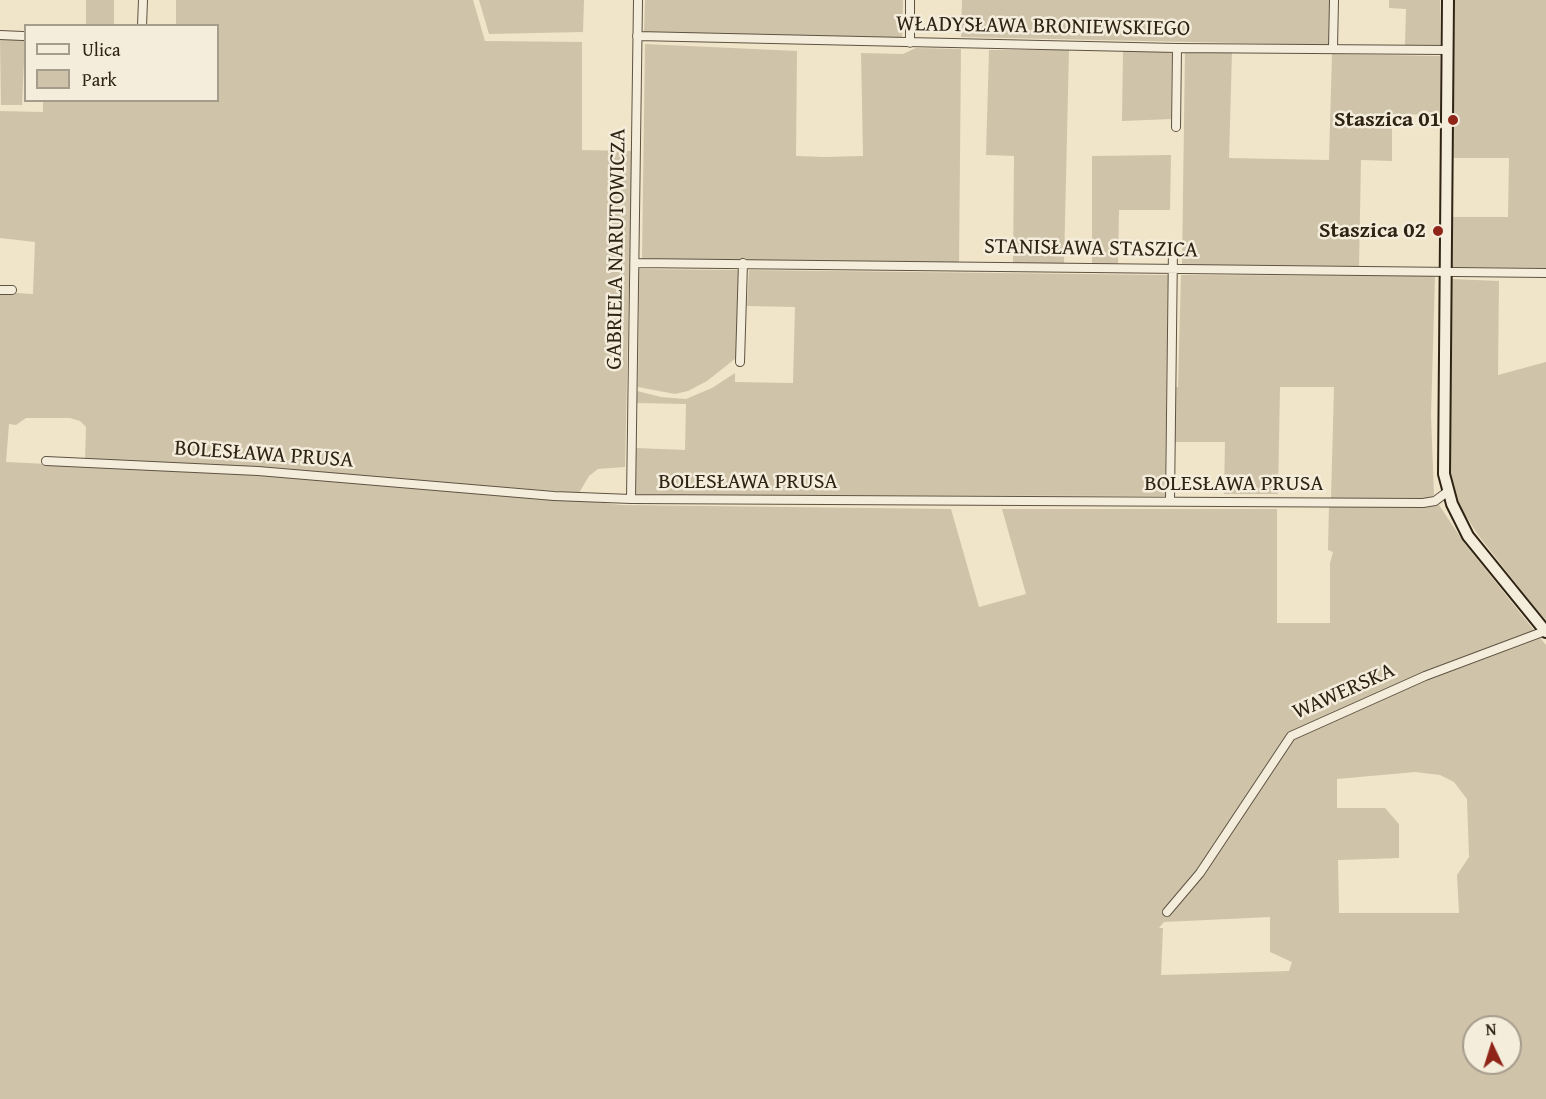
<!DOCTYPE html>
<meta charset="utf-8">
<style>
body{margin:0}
#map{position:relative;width:1546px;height:1099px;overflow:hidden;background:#f0e4c9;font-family:"Gentium Book Plus",serif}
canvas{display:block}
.legend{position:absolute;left:24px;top:24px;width:195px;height:78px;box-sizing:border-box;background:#f5eddc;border:2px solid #a69c8c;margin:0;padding:8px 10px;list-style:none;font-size:18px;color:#2f2314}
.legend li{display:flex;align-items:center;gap:12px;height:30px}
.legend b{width:30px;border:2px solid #a69c8c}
.north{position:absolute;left:1462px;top:1015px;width:60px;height:60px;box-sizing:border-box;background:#f5eddc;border:2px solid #a69c8c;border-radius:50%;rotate:356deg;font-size:16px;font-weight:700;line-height:24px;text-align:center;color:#2f2314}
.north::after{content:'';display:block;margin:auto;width:21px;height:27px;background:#8f2418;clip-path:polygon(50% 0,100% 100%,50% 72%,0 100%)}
</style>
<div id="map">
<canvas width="1546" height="1099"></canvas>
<ul class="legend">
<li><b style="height:8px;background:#f5eddc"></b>Ulica</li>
<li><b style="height:16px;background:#cfc3aa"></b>Park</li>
</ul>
<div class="north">N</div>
</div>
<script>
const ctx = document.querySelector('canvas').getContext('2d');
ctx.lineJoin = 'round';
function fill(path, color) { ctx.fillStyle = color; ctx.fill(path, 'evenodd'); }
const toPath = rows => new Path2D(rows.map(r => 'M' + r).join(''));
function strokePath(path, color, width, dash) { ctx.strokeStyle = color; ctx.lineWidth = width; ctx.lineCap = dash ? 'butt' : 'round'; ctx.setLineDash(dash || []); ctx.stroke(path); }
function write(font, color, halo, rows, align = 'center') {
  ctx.font = font + ' "Gentium Book Plus",serif'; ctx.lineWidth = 5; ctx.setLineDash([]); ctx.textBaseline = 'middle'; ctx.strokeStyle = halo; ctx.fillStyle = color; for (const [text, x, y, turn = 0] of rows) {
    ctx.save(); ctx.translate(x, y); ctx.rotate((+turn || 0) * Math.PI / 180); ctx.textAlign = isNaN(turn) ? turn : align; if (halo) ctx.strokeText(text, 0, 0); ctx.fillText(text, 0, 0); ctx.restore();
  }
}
fill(toPath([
 [86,0,114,0,114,25,86,25],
 [176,0,473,0,485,41,582,42,582,150,632,151,625,467,598,469,589,476,579,493,271,469,85,460,86,427,80,421,70,418,26,418,16,425,9,424,6,462,256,474,581,500,621,505,951,509,979,607,1026,594,1002,509,1277,509,1277,623,1330,623,1330,563,1333,552,1328,550,1329,506,1439,505,1465,544,1546,645,1546,1099,0,1099,0,292,33,294,35,242,0,238,0,111,43,112,43,101,218,100,218,26,176,25],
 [1415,772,1440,775,1454,782,1467,799,1469,857,1457,875,1459,913,1339,913,1338,860,1399,858,1399,824,1385,808,1337,808,1337,779],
 [1270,917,1270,952,1292,962,1289,971,1161,975,1163,928,1159,928,1164,922],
 [1474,1027,1510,1027,1510,1063,1474,1063],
 [479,0,584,0,583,32,489,34],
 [645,0,903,0,902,39,644,33],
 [962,0,1330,0,1329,45,961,37],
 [1389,0,1440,0,1440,45,1405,45,1406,9,1389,8],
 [1455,0,1546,0,1546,268,1452,267,1453,217,1508,217,1509,158,1453,158],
 [0,39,25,39,22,105,1,105],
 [645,44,797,51,796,156,824,157,863,156,861,53,903,54,916,48,961,49,959,263,642,259],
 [989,50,1069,50,1064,264,1013,264,1014,156,986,155],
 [1123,50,1172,50,1171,119,1122,121],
 [1185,50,1232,51,1229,158,1329,160,1332,54,1440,56,1440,115,1392,114,1392,161,1361,160,1359,266,1182,265],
 [1171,155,1170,210,1119,210,1118,265,1092,265,1092,156],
 [639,269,739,270,736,358,707,381,688,391,675,394,638,387],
 [749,270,1168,275,1165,496,636,495,636,448,685,450,686,404,637,403,637,391,661,397,686,399,712,388,735,373,735,382,793,383,795,307,747,306],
 [1181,275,1435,276,1431,415,1434,495,1426,500,1331,499,1334,387,1280,387,1278,494,1224,494,1225,442,1172,442,1173,387,1178,387],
 [1451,279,1499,281,1498,375,1546,362,1546,622,1478,535,1454,497,1451,474]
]), '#cfc3aa');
const street = toPath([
 [142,26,143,0],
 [0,35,23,36],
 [637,36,1177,48,1447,50],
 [910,43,910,0],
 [1333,48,1334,0],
 [1176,127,1177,48],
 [636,263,1546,273],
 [0,290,12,290],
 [740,362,743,263],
 [46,461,258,471,554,496,631,499,1423,503,1435,501,1447,492],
 [631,499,638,0],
 [1170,501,1173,248],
 [1167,912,1200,873,1291,736,1425,676,1545,631]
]);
const secondary = toPath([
 [1448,0,1444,474,1452,504,1468,536,1546,632]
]);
strokePath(street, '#5f5341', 10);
strokePath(secondary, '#2f2314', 14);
strokePath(street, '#f5eddc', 8);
strokePath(secondary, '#f5eddc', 10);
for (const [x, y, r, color] of [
 [1453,120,6,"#8f2418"],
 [1438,231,6,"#8f2418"]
]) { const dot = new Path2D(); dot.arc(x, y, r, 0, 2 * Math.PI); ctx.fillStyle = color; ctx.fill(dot); strokePath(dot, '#f5eddc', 2); }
write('22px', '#2f2314', '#f5eddc', [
 ["WŁADYSŁAWA BRONIEWSKIEGO",1043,27,1],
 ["GABRIELA NARUTOWICZA",617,249,-89],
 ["STANISŁAWA STASZICA",1091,249,1],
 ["BOLESŁAWA PRUSA",264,455,4],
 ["BOLESŁAWA PRUSA",748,482],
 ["BOLESŁAWA PRUSA",1234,484],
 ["WAWERSKA",1344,692,-24]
]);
write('bold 22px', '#2f2314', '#f5eddc', [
 ["Staszica 01",1441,120],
 ["Staszica 02",1426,231]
], 'right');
</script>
